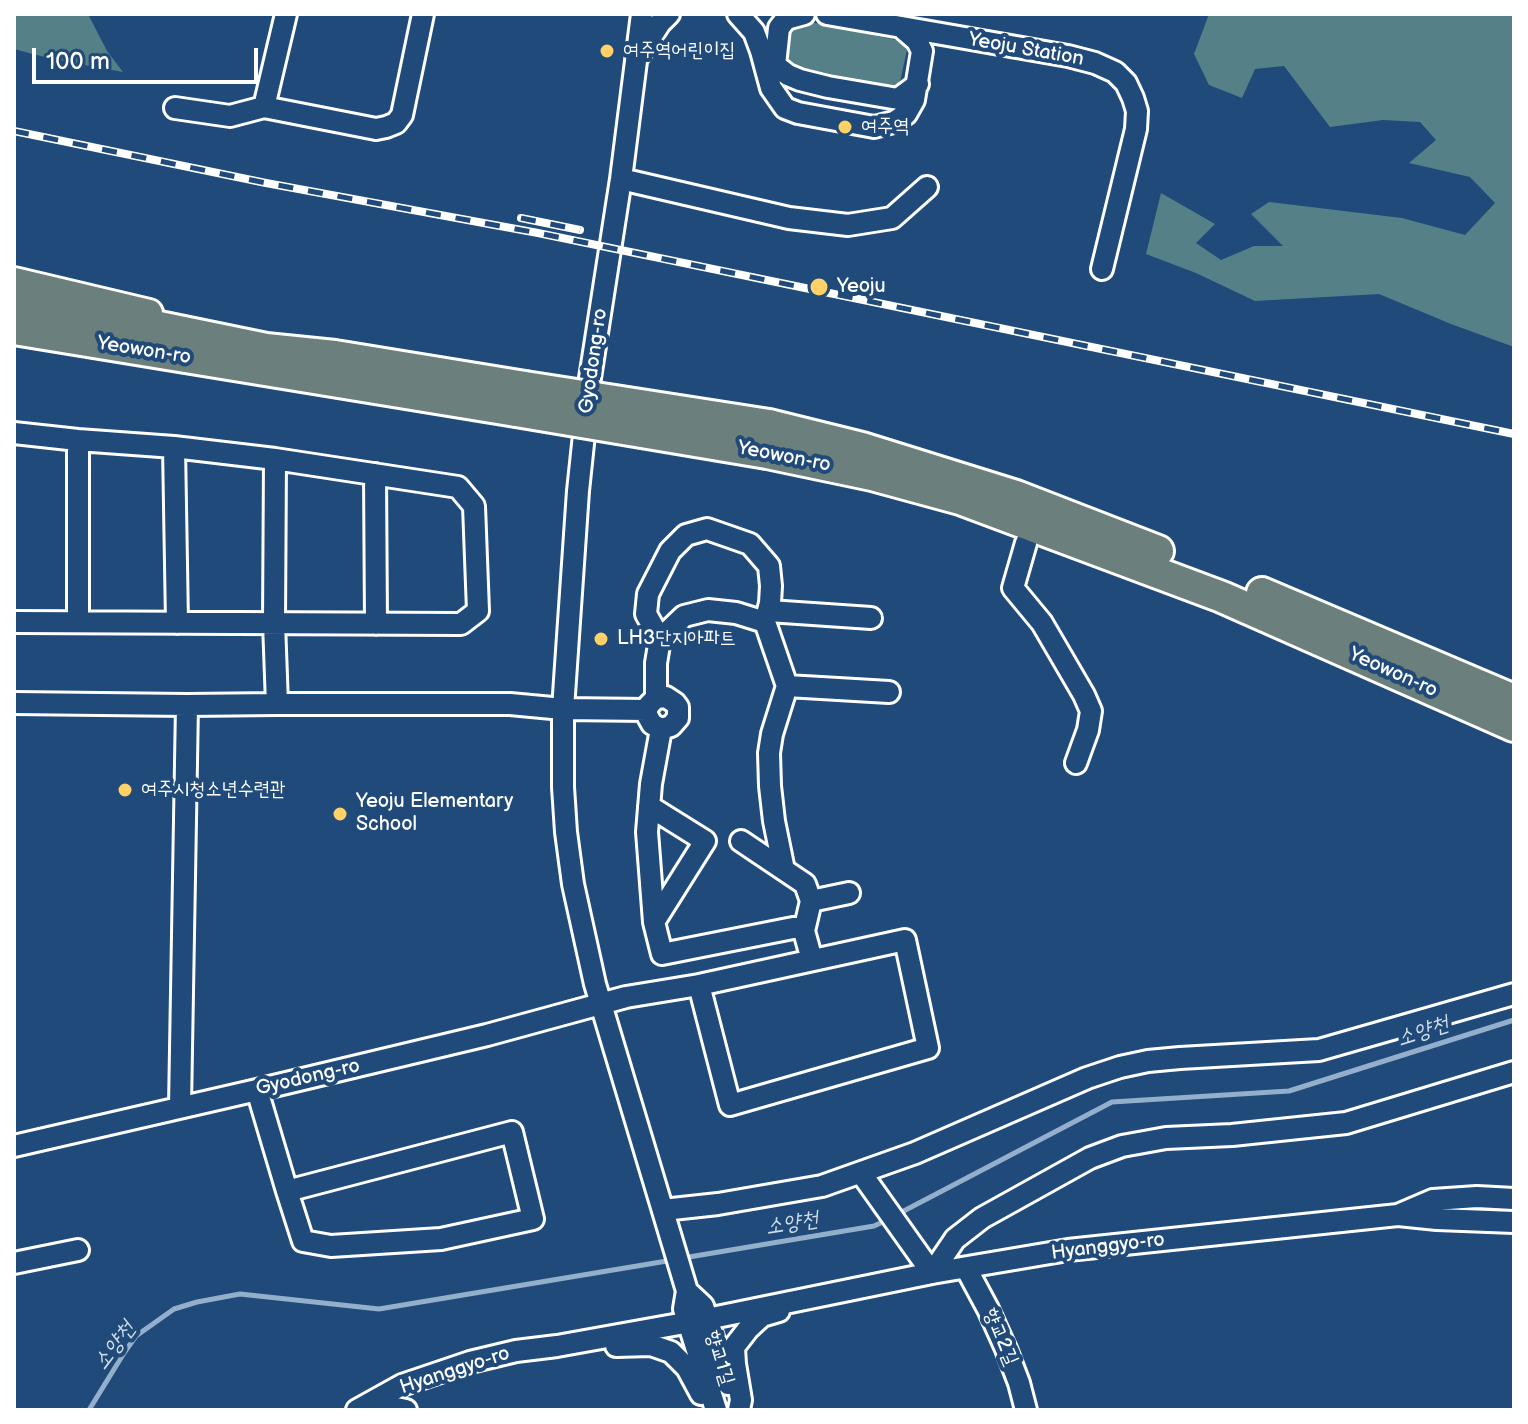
<!DOCTYPE html>
<meta charset="utf-8">
<style>
body{margin:0}
#map{position:relative;width:1528px;height:1424px;overflow:hidden;background:#1f4a7a;font-family:"Balsamiq Sans",sans-serif}
canvas{display:block}
.frame{position:absolute;inset:0;border:16px solid #fff;pointer-events:none}
.scale{position:absolute;left:32px;top:48px;width:226px;height:36px;box-sizing:border-box;border:4px solid #fff;border-top:0;padding-left:10px;font-size:24px;line-height:28px;white-space:nowrap;color:#fff;-webkit-text-stroke:6px #1f4a7a;paint-order:stroke}
</style>
<div id="map">
<canvas width="1528" height="1424"></canvas>
<div class="frame"></div>
<div class="scale">100 m</div>
</div>
<script>
const ctx = document.querySelector('canvas').getContext('2d');
ctx.lineJoin = 'round';
function fill(path, color) { ctx.fillStyle = color; ctx.fill(path, 'evenodd'); }
const toPath = rows => new Path2D(rows.map(r => 'M' + r).join(''));
function strokePath(path, color, width, dash) { ctx.strokeStyle = color; ctx.lineWidth = width; ctx.lineCap = dash ? 'butt' : 'round'; ctx.setLineDash(dash || []); ctx.stroke(path); }
function write(font, color, halo, rows, align = 'center') {
  ctx.font = font + ' "Balsamiq Sans","Poor Story",sans-serif'; ctx.lineWidth = 8; ctx.setLineDash([]); ctx.textBaseline = 'middle'; ctx.strokeStyle = halo; ctx.fillStyle = color; for (const [text, x, y, turn = 0] of rows) {
    ctx.save(); ctx.translate(x, y); ctx.rotate((+turn || 0) * Math.PI / 180); ctx.textAlign = isNaN(turn) ? turn : align; if (halo) ctx.strokeText(text, 0, 0); ctx.fillText(text, 0, 0); ctx.restore();
  }
}
fill(toPath([
 [14,14,86,14,89,16,107,51,123,72,52,59,14,49],
 [1209,14,1514,14,1514,347,1451,324,1379,294,1255,301,1196,273,1146,254,1161,193,1215,224,1196,243,1221,260,1254,246,1283,246,1251,214,1269,202,1402,218,1465,235,1495,203,1470,177,1409,163,1436,140,1420,122,1383,120,1330,127,1284,66,1255,69,1242,98,1209,85,1194,54],
 [806,21,896,40,903,45,907,50,900,82,895,91,785,69,787,29]
]), '#568087');
strokePath(toPath([
 [898,1214,1112,1102,1289,1091,1514,1020],
 [683,1258,874,1226,889,1219],
 [89,1410,124,1353,136,1336,174,1309,197,1302,240,1294,379,1309,673,1260]
]), '#94afcb', 5);
const minor = toPath([
 [642,14,621,179,590,378,578,491,563,709,563,787,566,832,573,884,595,984,687,1291,684,1309,716,1410],
 [738,14,754,32,761,51,771,88,785,108,798,113,874,127,894,122,906,114,914,100,922,51,917,41,902,28],
 [827,14,1068,56,1095,63,1115,72,1126,83,1133,98,1137,111,1136,129,1102,269],
 [761,51,775,65,788,75,800,80,828,87,898,99,918,84],
 [640,54,660,23,669,14],
 [775,65,779,28,786,19,804,14],
 [264,107,286,14],
 [175,108,230,116,264,107,376,129,386,127,396,123,402,115,423,14],
 [621,179,789,218,848,225,892,218,927,187],
 [14,433,78,440,174,447,275,459,458,487,474,506,478,611,461,624,14,622],
 [78,440,78,622],
 [174,447,177,623],
 [275,459,274,623,277,704],
 [375,474,376,624],
 [1026,543,1013,588,1042,623,1084,695,1091,711,1088,730,1076,763],
 [769,611,871,618],
 [660,639,646,614,648,594,670,551,686,535,707,529,750,544,769,566,771,586,770,603,765,622,787,686,772,734,769,753,770,786,774,821,784,870],
 [787,686,889,692],
 [656,698,666,697,675,703,678,707,678,718,671,726,661,729,652,724,647,715,647,710,649,705,656,698,656,663,660,639,684,616,708,610,736,613,765,622],
 [14,703,187,705,277,704,510,704,563,709,647,710],
 [661,729,651,784,647,832,654,922,662,954,793,928,800,928,804,931,812,960],
 [649,806,705,841,654,922],
 [741,841,805,884,811,901,804,931],
 [811,901,849,893],
 [257,1090,287,1191,303,1241,331,1246,441,1239,533,1219,512,1132,287,1191],
 [180,1107,187,705],
 [14,1146,257,1090,487,1035,626,997,699,985,905,940,928,1048,730,1105,699,985],
 [861,1173,932,1273,955,1239,982,1218,1090,1158,1122,1146,1166,1138,1232,1135,1346,1123,1514,1072],
 [663,1210,718,1204,822,1186,915,1153,1087,1078,1120,1067,1148,1061,1180,1058,1319,1050,1514,994],
 [1398,1215,1433,1200,1477,1197,1514,1199],
 [14,1263,78,1250],
 [966,1268,988,1309,1006,1349,1019,1383,1026,1410],
 [687,1291,703,1306,728,1384],
 [616,1346,651,1345,671,1352,687,1368,701,1394],
 [372,1403,406,1410],
 [357,1410,402,1385,470,1362,516,1351,557,1346,707,1319,932,1273,1068,1250,1398,1215,1437,1219,1514,1222],
 [739,1410,741,1400,735,1364,734,1347,748,1329,762,1316,779,1311]
]);
const major = toPath([
 [14,281,149,313]
]);
const highway = toPath([
 [14,303,159,327,266,349,335,356,525,387],
 [14,329,516,411],
 [769,425,862,448,1016,496,1158,551],
 [767,453,872,475,960,499,1222,597,1514,726],
 [1262,593,1514,700]
]);
strokePath(minor, '#fff', 26);
strokePath(major, '#fff', 32);
strokePath(highway, '#fff', 36);
strokePath(minor, '#1f4a7a', 20);
strokePath(major, '#6b7f7c', 26);
strokePath(highway, '#6b7f7c', 30);
const rail = toPath([
 [14,131,266,183,538,233,1514,434],
 [521,218,580,230]
]);
strokePath(rail, '#fff', 8);
strokePath(rail, '#1f4a7a', 5, [15]);
const highwayBridge = toPath([
 [525,387,769,425],
 [516,411,767,453]
]);
strokePath(highwayBridge, '#fff', 36, []);
strokePath(highwayBridge, '#6b7f7c', 30);
for (const [x, y, r, color] of [
 [607,51,8,"#ffd166"],
 [845,127,8,"#ffd166"],
 [819,287,10,"#ffd166"],
 [601,639,8,"#ffd166"],
 [125,790,8,"#ffd166"],
 [340,814,8,"#ffd166"]
]) { const dot = new Path2D(); dot.arc(x, y, r, 0, 2 * Math.PI); ctx.fillStyle = color; ctx.fill(dot); strokePath(dot, '#1f4a7a', 3); }
write('20px', '#fff', '#1f4a7a', [
 ["Yeoju Station",1026,50,10],
 ["Yeowon-ro",144,351,9],
 ["Gyodong-ro",594,361,-82],
 ["Yeowon-ro",784,457,11],
 ["Yeowon-ro",1393,673,24],
 ["Gyodong-ro",308,1078,-13],
 ["Hyanggyo-ro",1108,1247,-7],
 ["향교2길",1000,1337,67],
 ["향교1길",719,1358,73],
 ["Hyanggyo-ro",455,1371,-18]
]);
write('20px', '#fff', '#1f4a7a', [
 ["여주역어린이집",623,51],
 ["여주역",861,127],
 ["Yeoju",837,287],
 ["LH3단지아파트",617,639],
 ["여주시청소년수련관",141,790],
 ["Yeoju Elementary",356,802],
 ["School",356,825]
], 'left');
write('italic 22px', '#d2dee9', '#1f4a7a', [
 ["소양천",1423,1032,-18],
 ["소양천",792,1224,-9],
 ["소양천",115,1346,-53]
]);
</script>
